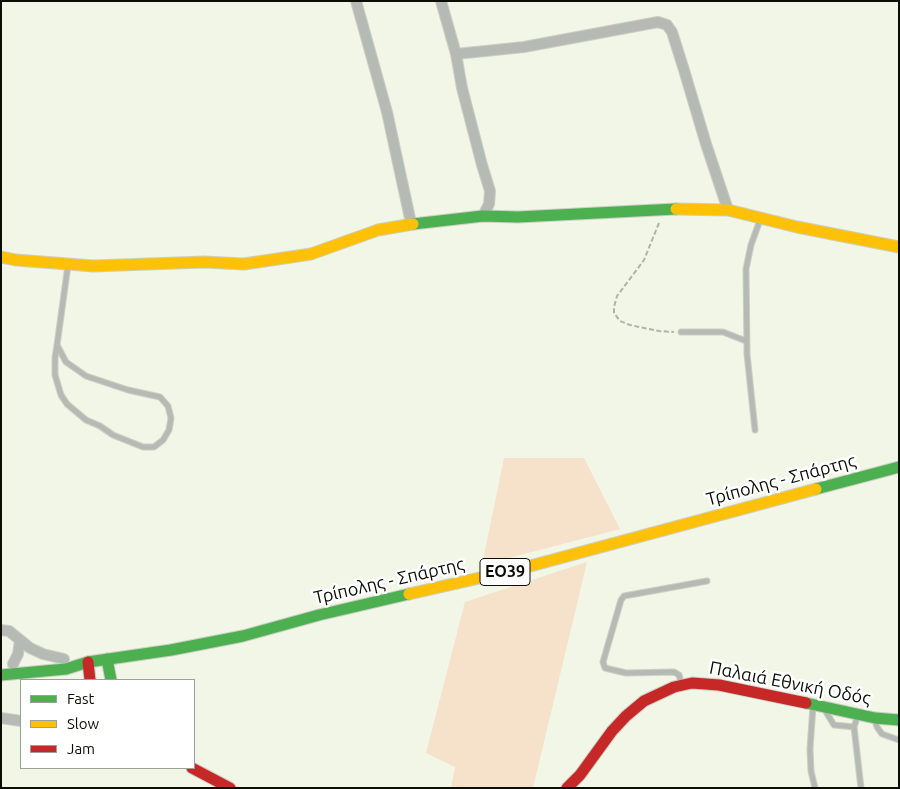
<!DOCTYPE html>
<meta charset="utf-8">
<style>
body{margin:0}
#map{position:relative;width:900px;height:789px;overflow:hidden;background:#f1f6e6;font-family:Ubuntu,sans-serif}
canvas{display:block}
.frame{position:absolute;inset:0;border:2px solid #0b0e05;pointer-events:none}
.legend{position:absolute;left:20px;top:679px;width:175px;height:90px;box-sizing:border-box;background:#fff;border:1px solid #9d9f9b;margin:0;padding:6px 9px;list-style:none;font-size:15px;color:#0b0e05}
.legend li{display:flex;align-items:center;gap:10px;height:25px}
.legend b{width:25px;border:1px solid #9d9f9b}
</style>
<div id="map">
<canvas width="900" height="789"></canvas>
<div class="frame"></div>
<ul class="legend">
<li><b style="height:6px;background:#4caf50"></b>Fast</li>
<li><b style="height:6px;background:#ffc107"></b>Slow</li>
<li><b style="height:6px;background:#c62828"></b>Jam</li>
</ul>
</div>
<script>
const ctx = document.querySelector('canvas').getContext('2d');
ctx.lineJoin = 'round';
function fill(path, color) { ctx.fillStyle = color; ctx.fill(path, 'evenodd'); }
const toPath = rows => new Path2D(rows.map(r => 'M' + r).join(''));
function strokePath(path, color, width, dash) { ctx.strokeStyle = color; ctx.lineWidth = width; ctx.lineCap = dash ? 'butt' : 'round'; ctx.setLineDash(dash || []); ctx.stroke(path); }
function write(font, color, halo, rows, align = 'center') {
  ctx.font = font + ' Ubuntu,sans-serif'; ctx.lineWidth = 5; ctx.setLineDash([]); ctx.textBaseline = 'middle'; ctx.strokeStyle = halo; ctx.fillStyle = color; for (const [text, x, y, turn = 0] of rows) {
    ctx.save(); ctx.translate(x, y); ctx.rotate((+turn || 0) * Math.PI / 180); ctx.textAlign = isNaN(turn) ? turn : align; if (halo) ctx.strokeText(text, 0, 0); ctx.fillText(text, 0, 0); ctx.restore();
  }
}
fill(toPath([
 [504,458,584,458,620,529,482,565],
 [587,562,533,788,451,788,455,767,426,753,465,602]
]), '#f6e1ca');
const lane = toPath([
 [681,332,723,332,746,341],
 [57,345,66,362,86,376,128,390,160,397,168,406,171,418,169,430,163,440,154,447,143,447,113,435,100,426,86,420,67,404,61,395,55,375,55,358,57,345,68,265],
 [755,430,747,354,746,269,751,245,760,220],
 [681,682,679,675,674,672,626,673,605,668,603,662,621,600,624,596,707,581],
 [813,706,810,749,811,771,815,788],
 [826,712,834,725,854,727,858,715],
 [875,721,877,727,882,734,899,740],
 [854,727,861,788]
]);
const street = toPath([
 [356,1,387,112,411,223],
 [441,1,456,54,462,88,482,165,490,191,489,204,483,216],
 [456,54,524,47,658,22,667,25,672,32,684,70,706,144,728,210],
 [1,630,9,631,30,648,43,654,64,659],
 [13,664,18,654,20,640],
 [1,718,21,721]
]);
const fast = toPath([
 [413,224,483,216,518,217,676,209],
 [816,489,899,467],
 [107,659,111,680],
 [1,675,66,669,88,662,171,650,243,636,319,615,409,594],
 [806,703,875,718,899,720]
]);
const slow = toPath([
 [676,209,728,210,797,227,899,247],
 [1,257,16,260,93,266,204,262,244,264,311,254,378,230,413,224],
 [409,594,519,569,816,489]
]);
const jam = toPath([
 [88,662,90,680],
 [192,768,230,788],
 [567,788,580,775,612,731,626,716,644,701,674,687,692,683,719,685,806,703]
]);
strokePath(lane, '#cbcfc4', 7);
strokePath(street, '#cbcfc4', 12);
strokePath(fast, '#cbcfc4', 13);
strokePath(slow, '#cbcfc4', 13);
strokePath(jam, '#cbcfc4', 13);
strokePath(toPath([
 [659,223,644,260,617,296,614,307,614,313,620,321,630,325,659,331,674,332]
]), '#b0b3ad', 2, [5, 2.5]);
strokePath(lane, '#b6bab5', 5);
strokePath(street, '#b6bab5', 10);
strokePath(fast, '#4caf50', 11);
strokePath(slow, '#ffc107', 11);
strokePath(jam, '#c62828', 11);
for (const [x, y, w] of [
 [505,572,50]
]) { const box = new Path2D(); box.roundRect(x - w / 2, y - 13.5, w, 27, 4); ctx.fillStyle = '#fff'; ctx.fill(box); strokePath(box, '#0b0e05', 1); }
write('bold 16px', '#0b0e05', null, [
 ["ΕΟ39",505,572]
]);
write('18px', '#0b0e05', '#fff', [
 ["Τρίπολης - Σπάρτης",781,480,-15],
 ["Τρίπολης - Σπάρτης",389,581,-13],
 ["Παλαιά Εθνική Οδός",790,683,11]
]);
</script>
